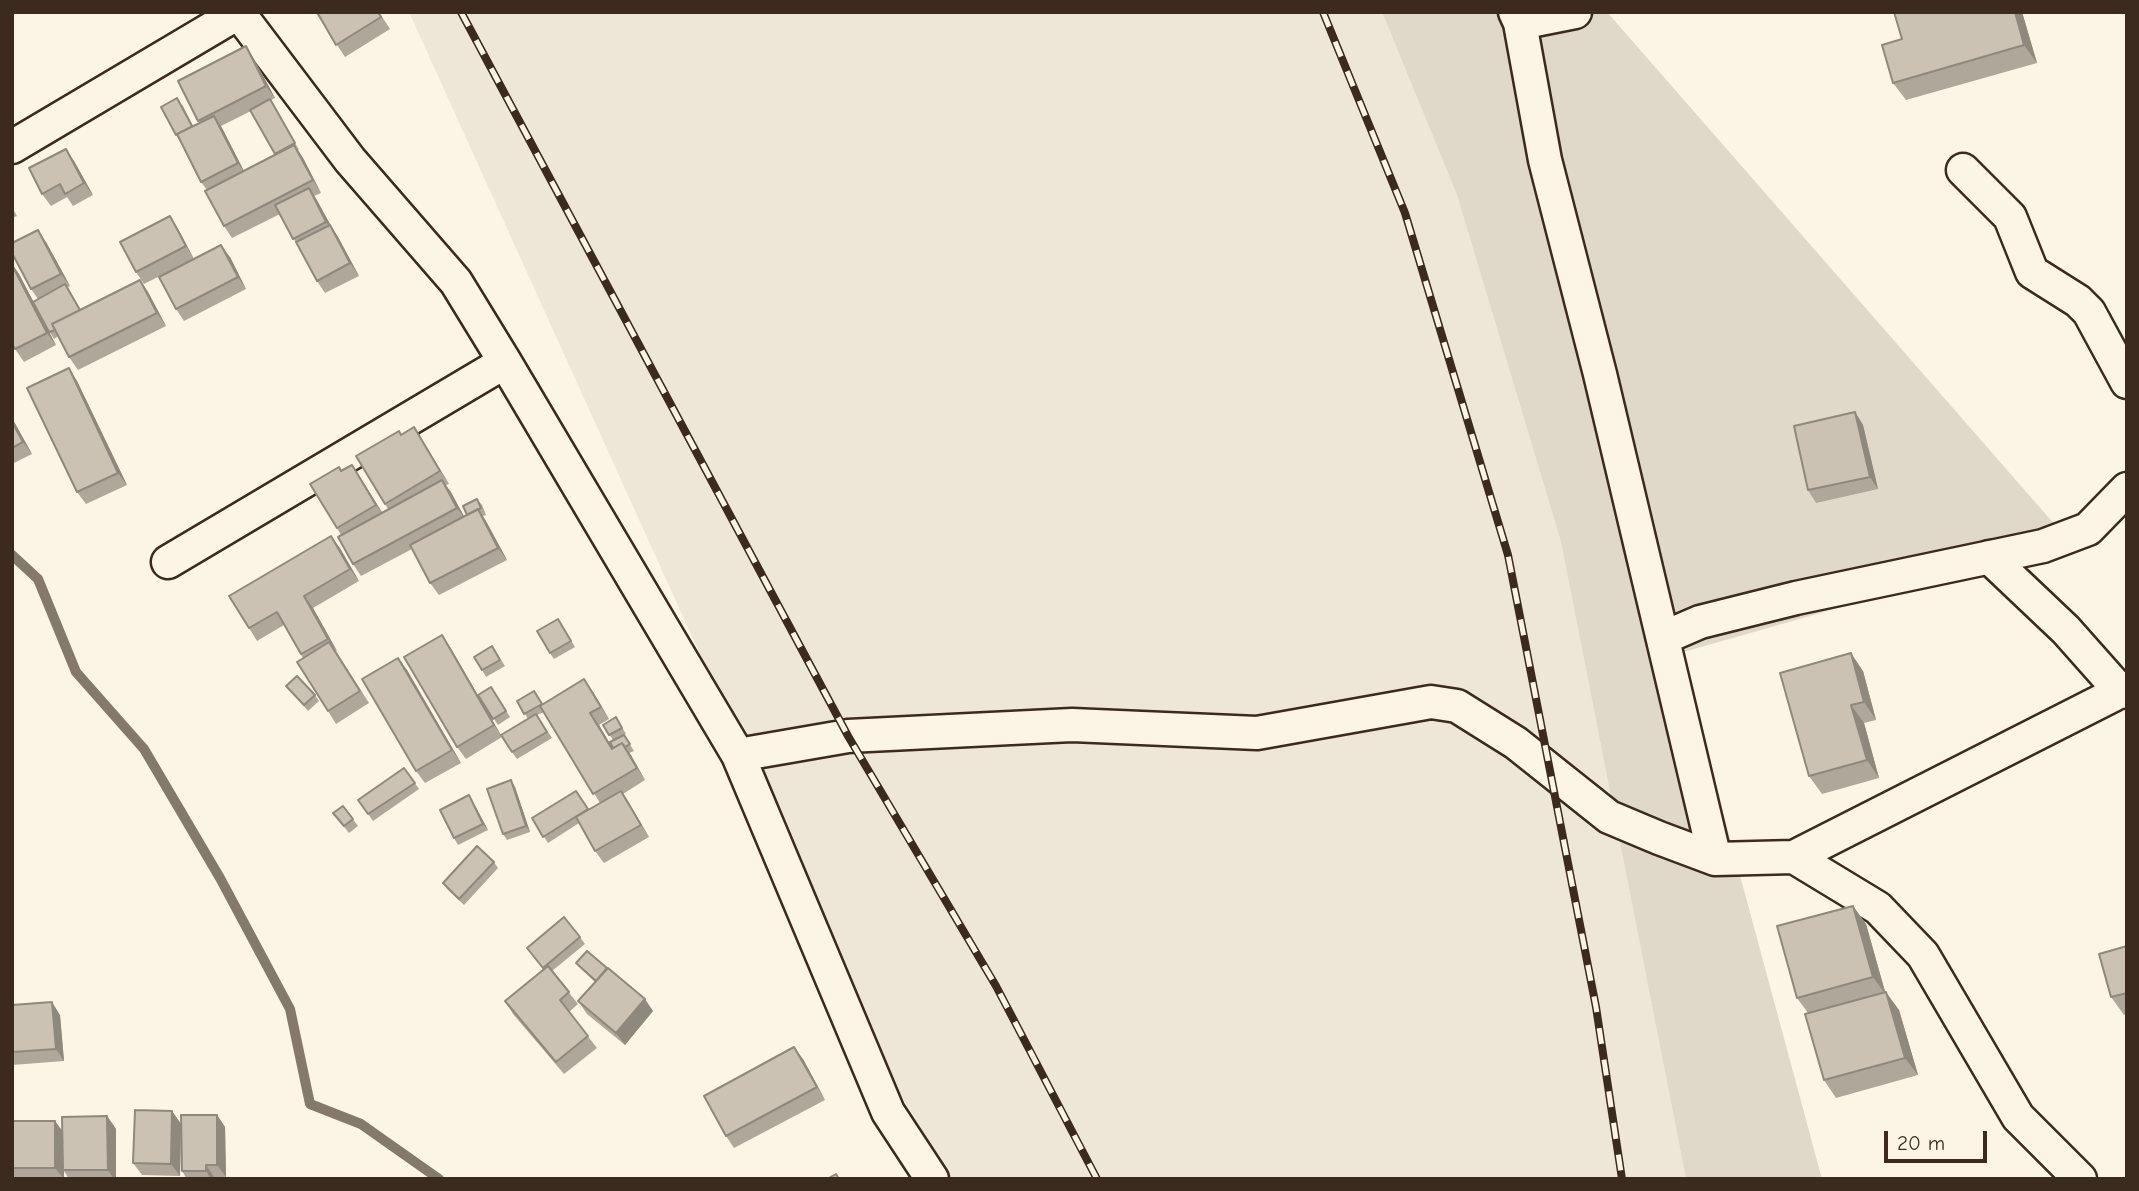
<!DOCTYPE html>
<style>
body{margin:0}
#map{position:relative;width:2139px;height:1191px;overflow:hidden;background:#fcf5e5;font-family:"Comic Neue",sans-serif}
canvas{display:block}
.frame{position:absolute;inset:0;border:14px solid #3b2a1e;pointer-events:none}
.scale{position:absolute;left:1884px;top:1131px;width:103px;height:32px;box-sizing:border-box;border:4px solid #3b2a1e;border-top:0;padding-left:9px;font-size:21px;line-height:24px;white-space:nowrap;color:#3b2a1e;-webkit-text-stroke:5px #fcf5e5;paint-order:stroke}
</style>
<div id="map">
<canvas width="2139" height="1191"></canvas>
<div class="frame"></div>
<div class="scale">20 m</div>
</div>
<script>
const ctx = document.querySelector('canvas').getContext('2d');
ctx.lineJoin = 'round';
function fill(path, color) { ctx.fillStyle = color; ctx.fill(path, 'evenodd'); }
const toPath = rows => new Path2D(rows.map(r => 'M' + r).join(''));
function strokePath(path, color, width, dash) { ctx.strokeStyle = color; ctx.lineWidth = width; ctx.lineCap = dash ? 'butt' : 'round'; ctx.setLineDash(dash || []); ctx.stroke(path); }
fill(toPath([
 [409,12,1382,12,1457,195,1561,542,1686,1179,952,1179,897,1089]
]), '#eee6d6');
fill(toPath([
 [1382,12,1607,12,2070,542,1680,653,1822,1179,1686,1179,1561,542,1457,195]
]), '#e0d8c8');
strokePath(toPath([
 [12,555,38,579,76,672,144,749,220,878,290,1009,310,1104,361,1124,439,1179]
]), '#85796b', 10);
const minor = toPath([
 [238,12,350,160,456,282,505,362,738,755,888,1112,932,1179],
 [1515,12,1520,23,1575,12],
 [1520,23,1545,160,1600,374,1715,859],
 [12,147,238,13],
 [1963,170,2010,217,2032,272,2078,301,2089,312,2127,382],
 [1989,557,2066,630,2121,692],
 [168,562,505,362],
 [1663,638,1700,622,1796,598,2043,546,2088,529,2127,489],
 [738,755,848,736,1072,725,1257,733,1431,702,1457,706,1516,743,1609,817,1659,838,1715,859,1794,857,2127,688],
 [1794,857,1878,908,1923,955,2018,1117,2080,1179]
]);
strokePath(minor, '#3b2a1e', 37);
strokePath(minor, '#fcf5e5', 32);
const rail = toPath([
 [461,12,848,736,996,986,1097,1179],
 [1323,12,1405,213,1508,555,1596,1007,1622,1179]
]);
strokePath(rail, '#3b2a1e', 8);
strokePath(rail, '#fcf5e5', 5, [16]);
fill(toPath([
 [379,12,390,29,345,57,316,13],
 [1894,12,2022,12,2037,63,1906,100,1893,83,1902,39],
 [246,46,254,59,275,98,271,100,299,150,298,150,303,158,321,193,314,196,331,226,338,237,359,276,325,293,317,281,280,214,232,238,224,226,207,190,201,182,180,141,176,135,182,104,193,126,200,123,178,81],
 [251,111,275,155,244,171,221,126],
 [74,161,93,195,73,206,67,197,51,206,42,194],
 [12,207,17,216,12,218],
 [178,229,194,259,144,284,136,272],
 [46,242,70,286,68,287,80,310,140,280,148,292,166,326,78,370,69,357,58,336,54,339,40,316,56,345,24,362,15,349,12,264,19,274,33,301,38,299,31,289],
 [230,257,246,289,184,321,176,309],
 [77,381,127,485,86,504,77,492],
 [1855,412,1863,425,1878,489,1816,503,1808,490],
 [12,418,32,454,12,464],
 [414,427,449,484,446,485,464,516,467,515,477,499,482,505,486,515,483,516,507,560,439,595,430,583,412,549,361,576,353,564,341,535,337,528,342,471,360,477,382,513,388,509,385,504,401,435],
 [331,536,359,581,313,608,337,651,336,651,369,703,336,724,328,711,303,658,284,625,257,641,249,628],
 [558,619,575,647,554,659,550,653],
 [492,646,505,666,486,677,482,670],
 [450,647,502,737,466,759,457,747],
 [398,658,407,670,461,763,425,783,416,771],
 [1863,671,1876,720,1864,723,1879,778,1822,794,1809,776],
 [286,686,315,695,319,701,308,711],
 [491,687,510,717,498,725,478,695],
 [593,692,609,719,599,725,613,749,613,740,603,725,616,717,626,734,624,735,634,751,629,753,645,780,623,794,649,837,604,863,595,851,579,823,548,843,532,818,589,809,600,803,544,712,537,715,552,738,517,759,512,752,528,719,517,701,543,704],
 [404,768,419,789,373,821,358,800],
 [511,780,515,787,530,832,507,840,503,834],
 [473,802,488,830,458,845,454,838],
 [343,806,358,826,349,833,333,813],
 [494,862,498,868,464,905,447,889,443,883],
 [1853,906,1866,924,1885,992,1899,1010,1918,1075,1836,1098,1824,1080,1808,1013,1797,998],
 [580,937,585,944,552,971,578,1004,569,1012,597,1048,564,1074,513,1014,505,1001,544,969,527,948],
 [2127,946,2127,1014,2124,1015,2111,997],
 [576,963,653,1011,625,1045,587,1014,578,1001,595,982,581,969],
 [12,1005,60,1015,64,1061,12,1065],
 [803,1059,825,1100,734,1148,726,1136],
 [172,1111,181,1124,180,1176,142,1175,133,1163],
 [217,1115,225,1127,226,1177,214,1177,214,1179,187,1179,182,1171],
 [107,1116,116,1129,116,1179,69,1179,64,1171,64,1179,12,1179,12,1121,62,1131]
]), '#afa79a');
fill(toPath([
 [2015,12,2022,12,2037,63,2024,45],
 [246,46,254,59,275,98,266,86],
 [214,116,222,128,246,175,238,163],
 [294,145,303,158,321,193,313,180],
 [66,149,74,161,93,195,84,183],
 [309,188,317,200,331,226,338,237,359,276,350,263,334,233,326,222],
 [170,216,178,229,194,259,186,246],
 [38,230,46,242,70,286,61,274],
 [221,245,230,257,246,289,238,277],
 [12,264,19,274,56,345,47,333,12,266],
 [140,280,148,292,166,326,157,313],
 [69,368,77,381,127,485,118,473],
 [1855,412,1863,425,1878,489,1870,477],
 [12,418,32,454,23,442,12,422],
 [414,427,422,440,449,484,440,471],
 [352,465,360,477,385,517,376,505],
 [442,480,451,492,466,520,457,508],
 [478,509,486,521,507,560,498,548],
 [331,536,340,548,359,581,350,569],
 [304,596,313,608,337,651,328,639],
 [442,635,450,647,502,737,494,725],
 [1851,653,1863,671,1876,720,1864,702],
 [398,658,407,670,461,763,452,750],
 [584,679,593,692,609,719,601,707],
 [1851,705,1864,723,1879,778,1867,760],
 [590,713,599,725,620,762,612,749],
 [622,743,631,755,645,780,637,768],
 [511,780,515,787,530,832,526,826],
 [621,791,629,803,649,837,641,825],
 [469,795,473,802,488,830,483,824],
 [1853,906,1866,924,1886,995,1873,977],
 [1886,992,1899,1010,1918,1075,1905,1058],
 [645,999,653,1011,625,1045,616,1033],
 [52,1002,60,1015,64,1061,56,1049],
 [794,1047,803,1059,825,1100,817,1087],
 [172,1111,181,1124,180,1176,171,1164],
 [217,1115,225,1127,226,1177,217,1165],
 [107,1116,116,1129,116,1179,114,1179,108,1170],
 [55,1121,64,1133,64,1179,55,1168],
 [206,1165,214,1177,214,1179,211,1179,206,1171]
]), '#8f887d');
const building = toPath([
 [317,12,378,12,381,17,336,45,317,12],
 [1894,12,2015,12,2024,45,1893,83,1882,45,1902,39,1894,12],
 [246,46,266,86,198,121,178,81,246,46],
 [177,98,192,126,176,135,161,107,177,98],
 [270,99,295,143,275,154,250,110,270,99],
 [214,116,238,163,201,182,177,134,214,116],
 [294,145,313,180,224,226,205,191,294,145],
 [66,149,84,183,65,194,60,184,42,194,29,168,66,149],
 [309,188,326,222,293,239,275,205,309,188],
 [170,216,186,246,136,272,120,242,170,216],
 [330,225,350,263,317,281,296,242,330,225],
 [38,230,61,274,31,289,12,253,12,243,38,230],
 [221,245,238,277,176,309,159,277,221,245],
 [12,265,47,333,15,349,12,344,12,265],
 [140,280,157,313,69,357,52,324,140,280],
 [65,284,80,310,52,324,55,330,49,332,33,302,65,284],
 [69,368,118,473,77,492,27,388,69,368],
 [1855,412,1870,477,1808,490,1794,426,1855,412],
 [12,422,23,442,12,448,12,422],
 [414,427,440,471,385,504,356,456,399,431,401,435,414,427],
 [352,465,376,505,337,528,310,484,339,467,341,471,352,465],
 [442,480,457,508,353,564,338,537,442,480],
 [477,499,481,508,467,515,463,506,477,499],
 [478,509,498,548,430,583,410,545,478,509],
 [331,536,350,569,304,596,328,639,301,654,277,612,249,628,229,596,331,536],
 [558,619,571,641,550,653,537,631,558,619],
 [442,635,494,725,457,747,404,657,442,635],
 [329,642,360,691,328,711,297,662,329,642],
 [492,646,500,660,482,670,474,657,492,646],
 [1851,653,1864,702,1851,705,1867,760,1809,776,1780,673,1851,653],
 [398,658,452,750,416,771,362,679,398,658],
 [297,676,315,695,304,705,286,686,297,676],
 [584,679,601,707,590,713,612,749,622,743,637,768,593,794,540,706,584,679],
 [491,687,506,711,493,719,478,695,491,687],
 [534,691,542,704,524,714,517,701,534,691],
 [536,714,547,732,512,752,501,735,536,714],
 [616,717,622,728,609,735,603,725,616,717],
 [624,735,630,744,625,747,622,743,613,748,610,742,624,735],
 [404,768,415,783,368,814,358,800,404,768],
 [511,780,526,826,503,834,487,789,511,780],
 [576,791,588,809,543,837,532,818,576,791],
 [621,791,641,825,595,851,576,817,621,791],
 [469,795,483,824,454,838,440,810,469,795],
 [343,806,353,819,344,826,333,813,343,806],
 [477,846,494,862,459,899,443,883,477,846],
 [1853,906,1873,977,1797,998,1777,926,1853,906],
 [564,917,580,937,543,968,527,948,564,917],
 [2127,946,2127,993,2111,997,2099,954,2127,946],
 [587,951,607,968,596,981,576,963,587,951],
 [548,966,569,992,560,1000,588,1036,556,1062,505,1001,548,966],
 [608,968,645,999,616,1033,578,1001,608,968],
 [1886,992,1905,1058,1824,1080,1805,1014,1886,992],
 [52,1002,56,1049,12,1052,12,1005,52,1002],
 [794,1047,817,1087,726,1136,704,1096,794,1047],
 [135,1110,172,1111,171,1164,133,1163,135,1110],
 [181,1115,217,1115,217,1165,206,1165,206,1171,182,1171,181,1115],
 [107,1116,108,1170,63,1170,62,1117,107,1116],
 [12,1121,55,1121,55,1168,12,1168,12,1121],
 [836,1174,839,1179,827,1179,836,1174]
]);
fill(building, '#ccc2b3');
strokePath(building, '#8f887d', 2);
</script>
